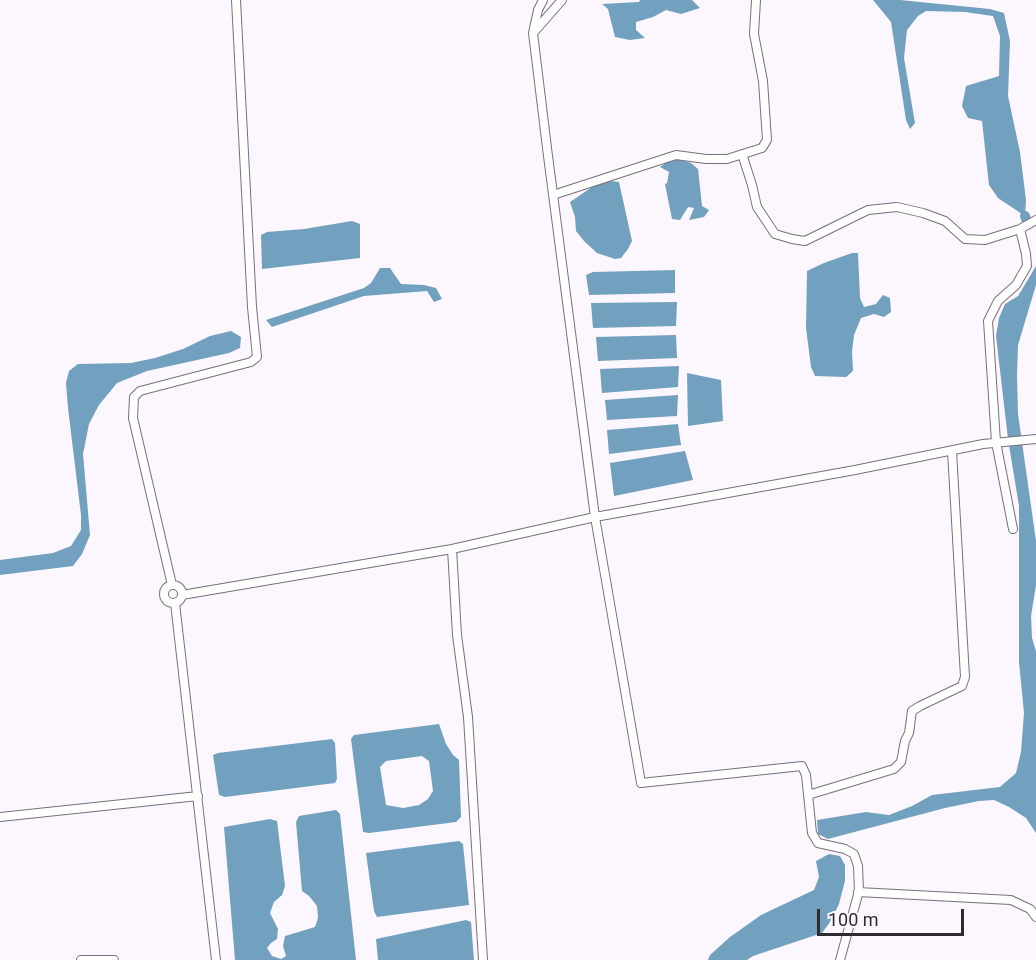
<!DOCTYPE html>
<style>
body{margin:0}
#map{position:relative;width:1036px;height:960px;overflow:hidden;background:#fcf6fe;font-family:Roboto,sans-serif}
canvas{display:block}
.scale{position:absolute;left:817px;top:909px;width:147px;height:27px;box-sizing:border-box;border:3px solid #2f2b30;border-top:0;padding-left:8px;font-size:18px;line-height:21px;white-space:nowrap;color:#2f2b30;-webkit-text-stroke:4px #fcf6fe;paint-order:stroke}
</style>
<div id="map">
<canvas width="1036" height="960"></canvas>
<div class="scale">100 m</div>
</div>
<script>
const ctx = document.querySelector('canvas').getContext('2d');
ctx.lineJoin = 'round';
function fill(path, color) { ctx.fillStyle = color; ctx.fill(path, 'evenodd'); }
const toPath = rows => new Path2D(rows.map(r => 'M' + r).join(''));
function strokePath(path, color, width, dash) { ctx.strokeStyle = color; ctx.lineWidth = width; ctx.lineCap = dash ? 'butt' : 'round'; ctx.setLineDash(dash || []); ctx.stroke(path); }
fill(toPath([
 [640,0,692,0,700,8,681,14,666,10,653,17,636,22,636,30,645,38,630,40,615,37,608,9,602,4,639,2],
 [873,0,900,0,990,9,1004,13,1010,41,1008,96,1020,152,1026,200,1025,216,998,198,989,185,982,121,968,118,962,106,966,86,999,76,1000,36,993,16,965,12,926,11,918,16,907,30,904,58,915,123,910,129,906,120,891,22],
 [679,159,691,163,698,169,702,206,709,210,704,217,689,220,694,208,688,207,680,220,672,219,665,184,667,183,669,172,660,167,670,160],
 [610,181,619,182,632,241,628,249,621,258,615,259,597,253,584,241,576,231,575,217,570,202,595,185],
 [352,221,360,224,360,258,262,269,261,235,267,232,304,229],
 [852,253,858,253,860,298,864,307,876,304,883,295,890,298,891,312,884,317,874,314,861,318,854,335,852,352,853,371,846,377,815,376,811,367,806,328,807,271,824,263],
 [1036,266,1036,285,1018,345,1017,376,1018,414,1036,541,1036,585,1031,616,1032,638,1036,651,1036,833,1026,818,1009,807,994,800,979,801,945,808,828,839,818,834,817,820,866,812,889,815,912,806,932,795,1000,787,1016,773,1021,752,1024,713,1019,662,1019,506,1008,439,996,336,999,318,1005,304,1018,296],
 [380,268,390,268,401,284,424,285,436,288,442,299,434,302,427,291,364,296,272,327,266,320,364,288,371,283],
 [675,270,675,293,589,295,586,275,593,272],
 [677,302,676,326,593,328,591,303],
 [231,331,241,337,240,348,229,353,147,371,117,383,99,405,89,424,83,454,90,535,82,554,73,566,0,575,0,560,53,553,71,546,81,530,81,515,68,408,66,383,69,371,78,364,131,363,155,358,183,349,210,336],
 [676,335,677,358,598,361,596,337],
 [679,366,678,387,602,393,600,369],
 [687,373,721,380,723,421,688,426],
 [678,395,677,416,607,420,605,400],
 [678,424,681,445,609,454,607,430],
 [685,451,693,480,614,496,610,463],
 [439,724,446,744,453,755,459,760,461,817,456,822,369,833,363,832,351,739,354,735],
 [422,756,429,761,433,791,428,799,419,805,403,808,386,805,380,767,386,761],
 [332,739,335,743,337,779,335,783,225,797,219,795,213,755,218,753],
 [336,810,340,814,356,960,235,960,224,827,270,819,277,821,285,886,282,895,274,902,270,913,278,929,277,939,271,943,267,948,272,956,281,959,286,956,283,946,285,936,315,927,318,918,317,906,309,896,302,891,296,822,299,816],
 [459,841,463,844,469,905,377,917,374,911,366,853],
 [829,854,840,856,845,865,845,881,839,904,830,922,822,933,753,956,747,960,708,960,710,955,730,937,761,915,814,890,819,877,816,861],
 [466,920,471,922,474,960,378,960,376,939]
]), '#72a0bf');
strokePath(toPath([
 [1025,216,1026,219]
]), '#72a0bf', 10);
const minor = toPath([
 [543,0,538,10,533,33,548,156,595,517,641,783,802,766,806,775,812,833,818,843,845,849,854,854,858,866,859,891,840,960],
 [534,32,562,0],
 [742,154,752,185,757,207,775,234,792,239,805,241,868,210,897,207,923,213,945,221,965,239,985,240,1020,229],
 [553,195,676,155,706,159,727,159,762,148,767,140,763,81,754,34,756,0],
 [1013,529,996,442,988,321,998,301,1016,285,1027,266,1026,254,1020,229,1036,220],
 [452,549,457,635,468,717,483,960],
 [172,585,133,418,134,397,140,391,251,362,257,357,252,307,236,0],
 '164 594a9 9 0 1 1 18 0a9 9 0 1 1-18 0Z',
 [182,595,452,549,595,517,855,470,983,444,1036,439],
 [175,603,216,960],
 [808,795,894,769,901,762,905,741,909,733,912,711,920,706,962,686,965,677,952,451],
 [0,817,198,796],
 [858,892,1011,900,1030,909,1036,917],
 [81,960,114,960]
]);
strokePath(minor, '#776f7a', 10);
strokePath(minor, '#fff', 8);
</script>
